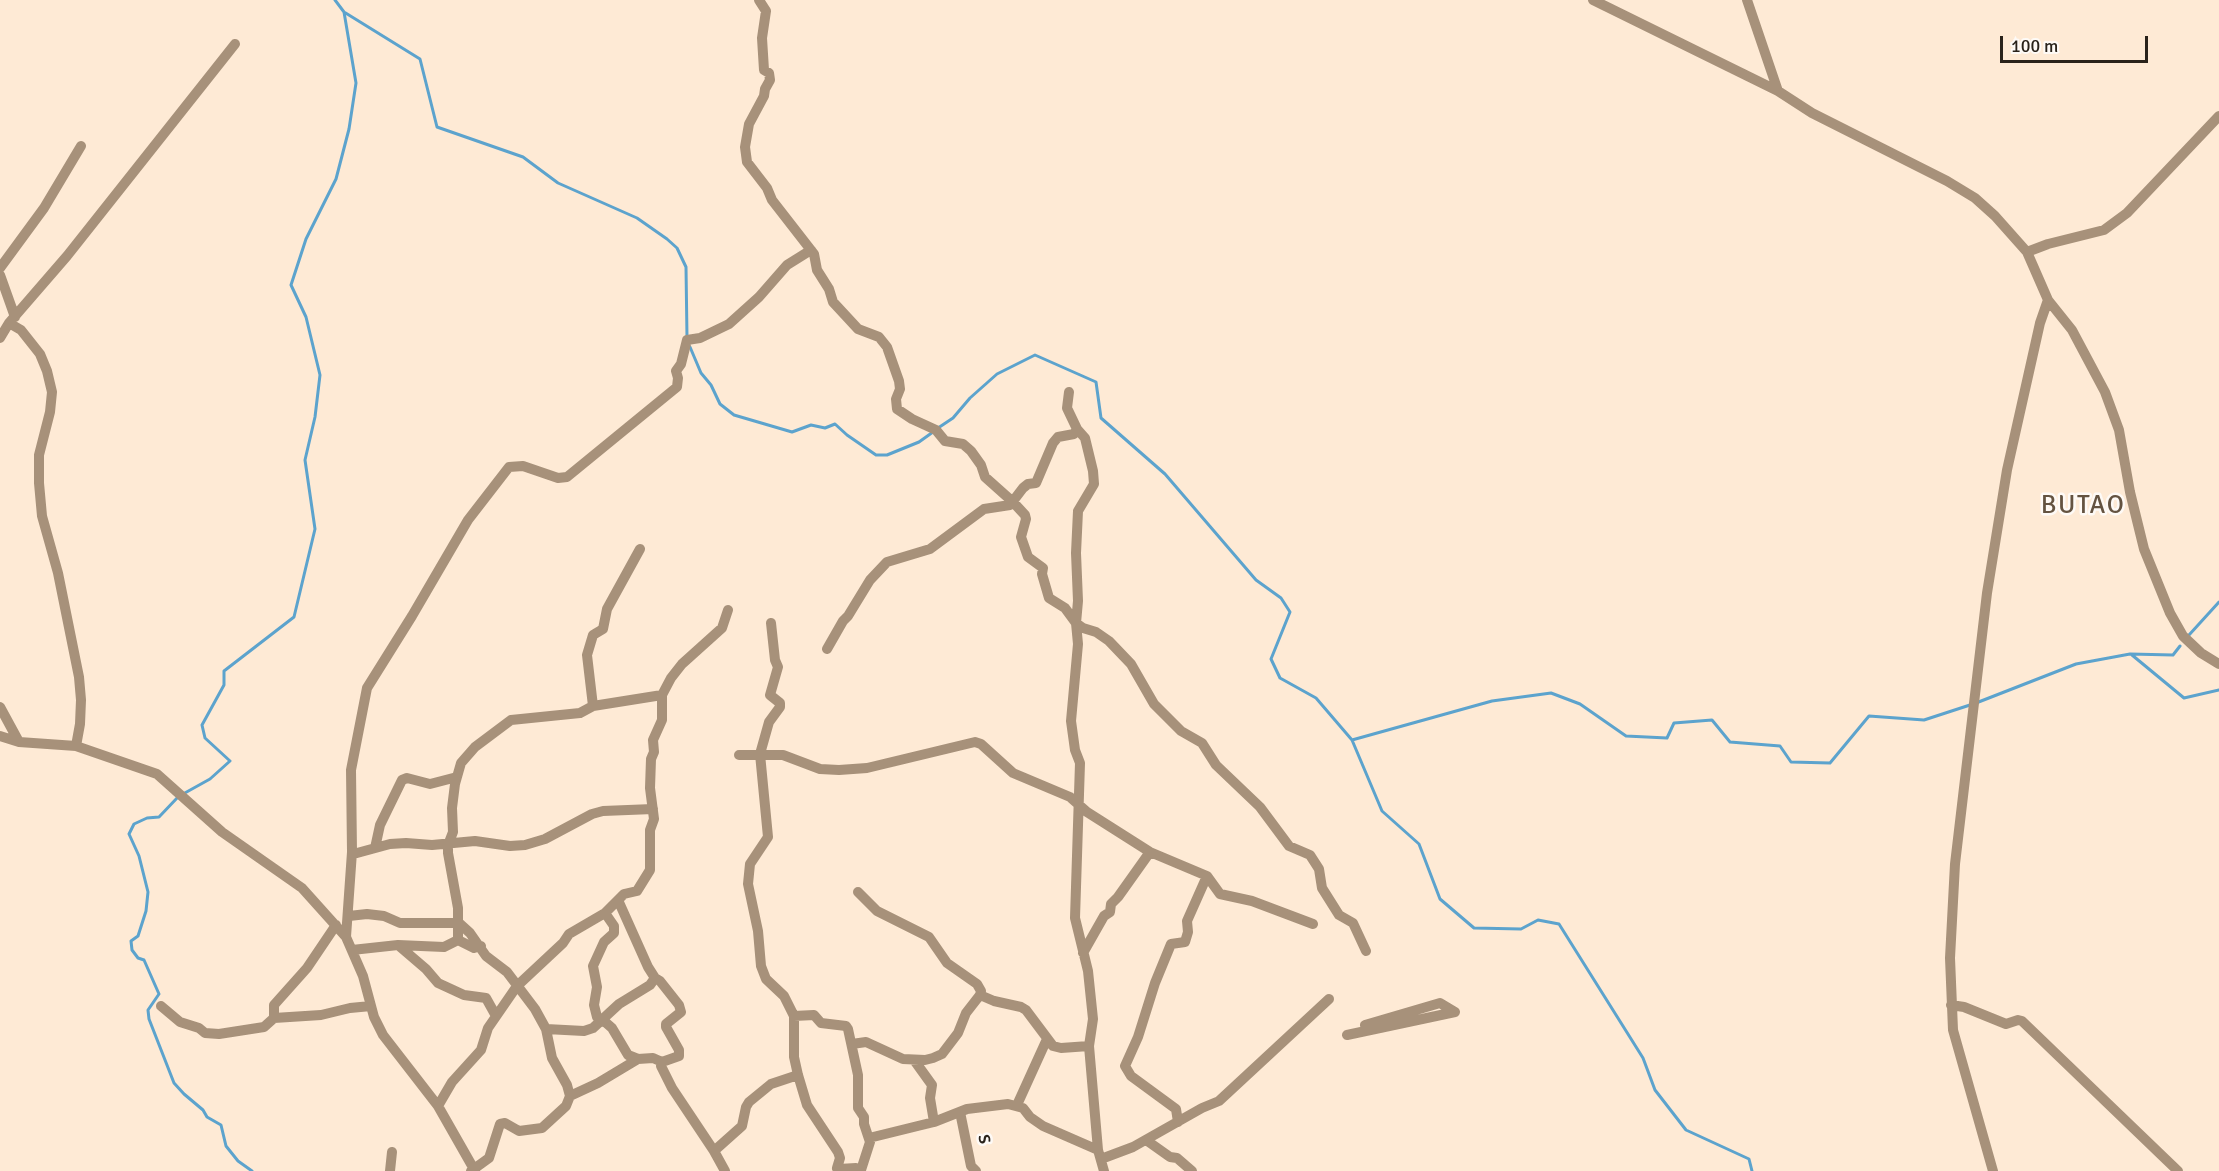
<!DOCTYPE html>
<style>
body{margin:0}
#map{position:relative;width:2219px;height:1171px;overflow:hidden;background:#feead5;font-family:Signika,sans-serif}
canvas{display:block}
.scale{position:absolute;left:2000px;top:36px;width:148px;height:27px;box-sizing:border-box;border:3px solid #29221a;border-top:0;padding-left:8px;font-size:18px;line-height:21px;white-space:nowrap;color:#29221a;-webkit-text-stroke:4px #fefaf6;paint-order:stroke}
</style>
<div id="map">
<canvas width="2219" height="1171"></canvas>
<div class="scale">100 m</div>
</div>
<script>
const ctx = document.querySelector('canvas').getContext('2d');
ctx.lineJoin = 'round';
const toPath = rows => new Path2D(rows.map(r => 'M' + r).join(''));
function strokePath(path, color, width, dash) { ctx.strokeStyle = color; ctx.lineWidth = width; ctx.lineCap = dash ? 'butt' : 'round'; ctx.setLineDash(dash || []); ctx.stroke(path); }
function write(font, color, halo, rows, align = 'center') {
  ctx.font = font + ' Signika,sans-serif'; ctx.lineWidth = 5; ctx.setLineDash([]); ctx.textBaseline = 'middle'; ctx.strokeStyle = halo; ctx.fillStyle = color; for (const [text, x, y, turn = 0] of rows) {
    ctx.save(); ctx.translate(x, y); ctx.rotate((+turn || 0) * Math.PI / 180); ctx.textAlign = isNaN(turn) ? turn : align; if (halo) ctx.strokeText(text, 0, 0); ctx.fillText(text, 0, 0); ctx.restore();
  }
}
strokePath(toPath([
 [335,0,344,12,420,59,437,127,523,157,558,183,637,218,667,239,677,248,686,267,687,338],
 [690,347,701,373,711,385,720,404,734,415,792,432,811,425,825,428,835,424,847,435,876,455,887,455,919,442,933,432],
 [938,428,953,418,970,398,997,374,1035,355,1096,382,1101,418,1165,474,1256,580,1281,598,1290,612,1271,659,1280,678,1316,698,1352,740,1382,811,1419,844,1440,899,1474,928,1521,929,1538,920,1559,924,1643,1058,1655,1090,1686,1130,1749,1159,1752,1171],
 [2189,635,2219,602],
 [2132,655,2184,698,2219,690],
 [1976,703,2076,664,2130,654,2173,655,2180,646],
 [1352,740,1492,701,1551,693,1580,704,1626,736,1667,738,1674,723,1712,720,1730,742,1780,746,1791,762,1830,763,1869,716,1924,720,1970,705],
 [183,794,210,779,230,761,205,738,202,725,224,685,224,671,294,617,315,529,305,460,315,417,320,375,306,317,291,285,306,239,336,179,349,129,356,83,344,12],
 [178,797,159,817,147,818,134,824,129,834,139,856,148,892,146,911,138,936,131,941,132,950,138,958,144,960,159,994,148,1010,149,1019,174,1083,184,1094,203,1110,207,1117,221,1125,226,1146,238,1161,252,1171]
]), '#5ca3cd', 3);
strokePath(toPath([
 [759,0,766,11,762,38,764,70,769,73,770,80,765,89,764,96,749,124,745,147,747,162,767,188,772,200,814,254,817,270,829,289,833,302,858,329,879,337,887,347,899,381,900,389,896,399,897,409,912,419,936,430,945,441,963,444,971,451,981,465,985,477,1013,502,1025,515,1026,519,1021,537,1028,557,1043,568,1042,574,1049,598,1065,608,1076,623,1083,628,1096,632,1109,641,1131,664,1154,704,1181,731,1202,743,1216,765,1260,807,1289,846,1310,855,1319,869,1322,888,1339,915,1353,923,1366,951],
 [1593,0,1778,91,1812,113,1947,181,1975,198,1995,216,2027,252,2048,300,2072,330,2105,392,2119,430,2130,492,2144,549,2170,613,2183,636,2201,653,2219,664],
 [1747,0,1778,91],
 [2027,252,2048,244,2104,230,2127,213,2219,116],
 [0,268,44,208,81,146],
 [0,275,15,317],
 [9,323,21,330,40,354,47,371,52,392,50,412,39,455,39,483,42,516,58,573,79,677,81,700,80,724,76,746],
 [0,338,9,323,67,256,235,44],
 [1069,392,1067,408,1077,429,1085,438,1093,471,1094,484,1078,511,1076,553,1078,601,1076,623,1078,644,1071,721,1075,750,1080,763,1075,918,1088,971,1093,1019,1089,1046,1098,1150,1104,1171],
 [771,623,775,660,778,667,770,695,780,703,780,707,769,722,760,754,768,837,750,864,748,884,758,931,761,966,766,979,784,996,794,1016,794,1057,798,1075,807,1105,838,1152,840,1158,837,1168,839,1169,856,1168,861,1171],
 [827,649,843,621,848,616,870,580,887,562,930,549,984,509,1010,505,1023,488,1028,484,1036,483,1053,443,1058,437,1074,434,1077,429],
 [593,706,587,655,593,635,603,629,607,609,640,549],
 [0,707,19,742],
 [0,736,19,742,76,746,157,774,222,832,302,888,346,937,363,976,374,1017,383,1035,438,1106,475,1171],
 [739,755,783,755,820,769,839,770,867,768,975,742,981,744,1013,773,1070,797,1087,812,1150,852,1207,876,1220,894,1252,901,1313,924],
 [375,848,380,825,402,780,407,778,430,784,457,777],
 [352,852,357,853,390,844,406,843,432,845,475,841,510,846,525,845,545,839,592,814,603,811,653,809],
 [349,916,367,914,384,916,400,923,459,923,470,933,486,956,507,972,535,1009,546,1029,552,1058,567,1085,570,1096],
 [346,937,352,852,351,770,367,688,412,616,468,520,509,467,523,466,558,478,567,477,677,387,678,378,676,371,681,364,687,340,700,338,729,324,759,297,787,265,811,250],
 [458,940,458,908,448,853,448,845,453,832,452,808,455,784,461,763,475,747,511,720,580,713,593,706,662,695],
 [398,945,426,969,438,983,464,995,486,998,496,1016],
 [352,950,398,945,444,947,458,940,474,948,481,946],
 [1083,953,1104,916,1110,912,1111,904,1118,897,1150,852],
 [980,995,994,1001,1021,1007,1026,1010,1053,1046,1061,1048,1089,1046],
 [1951,1005,1964,1007,2006,1024,2018,1020,2022,1021,2178,1171],
 [161,1006,180,1022,199,1028,205,1033,219,1034,264,1027,274,1018,321,1015,350,1008,371,1006],
 [794,1016,814,1015,821,1023,846,1026,848,1029,858,1075,858,1108,864,1117,864,1124,870,1142,861,1170],
 [274,1018,274,1005,307,968,336,925],
 [604,1021,612,1028,628,1055,638,1059],
 [601,1022,597,1017,594,1005,597,987,593,966,604,942,614,933,614,926,605,913],
 [546,1029,584,1031,593,1028,619,1004,650,985,655,978],
 [1347,1035,1455,1012,1440,1003,1365,1025],
 [852,1044,866,1042,903,1059,925,1060,933,1058,942,1054,958,1033,966,1013,980,995,981,991,977,984,947,963,929,937,877,911,858,892],
 [914,1060,932,1085,930,1098,934,1122],
 [1017,1105,1047,1039],
 [438,1106,452,1082,481,1050,488,1028,517,986,563,943,569,934,605,913,618,900],
 [960,1112,971,1166,976,1171],
 [1178,1122,1176,1109,1131,1076,1125,1066,1138,1037,1155,983,1171,944,1185,942,1188,932,1187,921,1207,876],
 [869,1138,934,1122,967,1109,1008,1104,1023,1108,1030,1117,1043,1126,1098,1150],
 [1146,1140,1170,1157,1177,1158,1192,1171],
 [714,1151,742,1126,746,1107,749,1102,771,1084,798,1075],
 [1101,1159,1133,1147,1202,1108,1219,1101,1329,999],
 [390,1171,392,1152],
 [471,1171,489,1158,500,1124,505,1123,519,1131,542,1128,566,1106,570,1096,598,1083,638,1059,653,1058,662,1062],
 [725,1171,714,1151,672,1088,661,1066,662,1062,679,1056,679,1050,666,1027,666,1024,681,1012,679,1005,660,981,655,978,648,967,618,900,624,894,637,891,650,870,650,830,654,819,650,788,651,759,654,752,653,740,662,720,662,695,671,678,682,664,722,628,728,610],
 [1993,1171,1953,1030,1950,958,1955,864,1987,593,2007,470,2040,323,2048,300]
]), '#a7917a', 10);
write('22px', '#29221a', '#fefaf6', [
 ["s",985,1139,78]
]);
ctx.letterSpacing = '1.5px';
write('26px', '#645341', '#fefaf6', [
 ["BUTAO",2083,506]
]);
ctx.letterSpacing = '0px';
</script>
